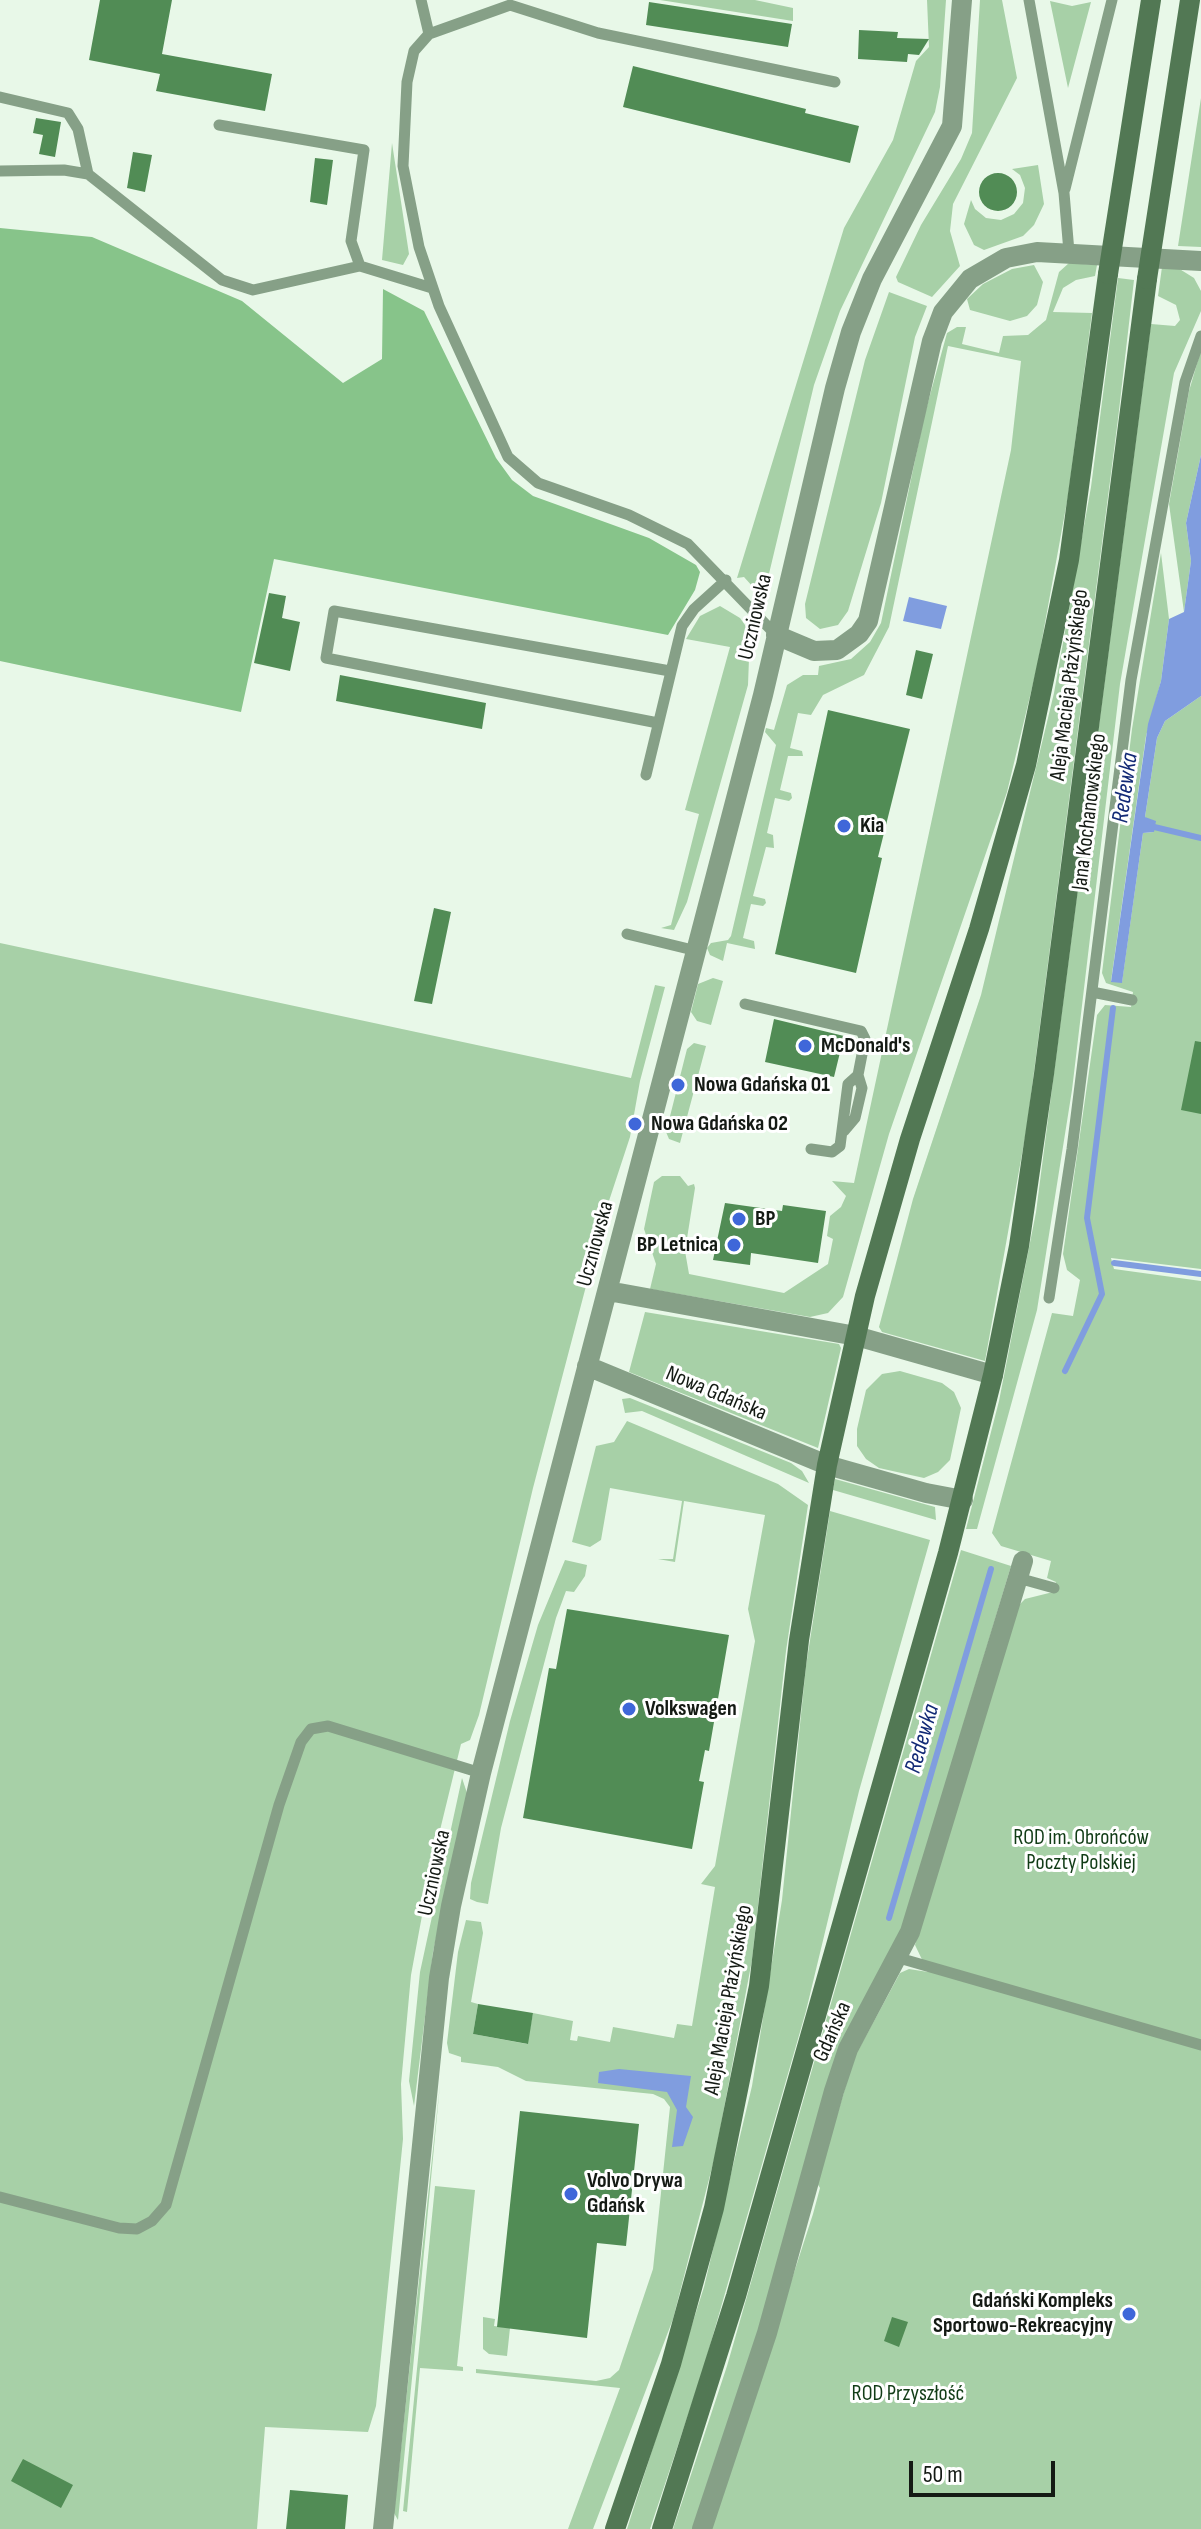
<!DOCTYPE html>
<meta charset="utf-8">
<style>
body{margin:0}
#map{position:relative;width:1201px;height:2529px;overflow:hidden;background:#e8f8e8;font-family:"Sofia Sans Condensed",sans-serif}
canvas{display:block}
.scale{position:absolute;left:909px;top:2461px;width:146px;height:36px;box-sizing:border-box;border:4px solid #141a14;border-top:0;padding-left:10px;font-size:24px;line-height:28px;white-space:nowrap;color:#141a14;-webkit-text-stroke:6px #fff;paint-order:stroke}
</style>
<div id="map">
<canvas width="1201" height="2529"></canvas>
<div class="scale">50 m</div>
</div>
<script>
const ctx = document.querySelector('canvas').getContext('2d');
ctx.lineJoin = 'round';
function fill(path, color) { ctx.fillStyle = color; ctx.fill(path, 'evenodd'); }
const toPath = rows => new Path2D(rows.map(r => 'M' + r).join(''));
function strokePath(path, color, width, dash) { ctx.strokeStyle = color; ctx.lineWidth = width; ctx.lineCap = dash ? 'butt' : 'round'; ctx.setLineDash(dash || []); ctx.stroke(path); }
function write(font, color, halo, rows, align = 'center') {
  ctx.font = font + ' "Sofia Sans Condensed",sans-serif'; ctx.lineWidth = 6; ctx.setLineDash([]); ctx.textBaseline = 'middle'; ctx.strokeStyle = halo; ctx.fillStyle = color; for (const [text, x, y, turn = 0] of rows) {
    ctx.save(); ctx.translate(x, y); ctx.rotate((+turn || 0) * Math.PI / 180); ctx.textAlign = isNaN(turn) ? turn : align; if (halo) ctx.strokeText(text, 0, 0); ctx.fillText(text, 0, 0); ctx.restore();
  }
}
fill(toPath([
 [660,0,755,0,793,8,793,21],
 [927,0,946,0,940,87,935,112,840,311,814,385,768,578,761,586,753,587,744,577,737,578,844,228,893,140,916,61,929,47],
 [980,0,1002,0,1017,78,953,204,950,231,960,266,932,297,898,282,896,277,921,225,961,159,972,133],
 [1050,1,1072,6,1091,2,1068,88],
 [1201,98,1201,247,1178,246],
 [392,143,409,254,403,265,382,260],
 [1038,165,1044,204,1034,225,1023,236,984,250,974,245,964,224,971,200,975,209,986,218,1001,220,1014,214,1023,203,1025,188,1020,175,1012,169],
 [1069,263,1097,265,1095,276,1076,280,1063,288,1053,312,1092,313,1068,496,1037,667,1007,792,889,1134,843,1297,828,1313,810,1317,650,1289,656,1264,644,1229,654,1182,662,1176,680,1176,688,1186,694,1184,695,1188,685,1251,689,1274,784,1293,828,1264,833,1239,827,1236,830,1216,841,1207,846,1196,832,1181,854,1183,1011,450,1021,361,948,346,889,627,864,675,823,695,811,715,798,713,790,748,802,751,803,756,788,756,780,790,791,793,792,798,789,801,775,798,767,833,773,835,774,848,766,847,753,896,765,899,766,903,763,906,751,904,743,938,754,941,755,949,727,943,723,961,710,955,707,948,711,943,728,940,731,936,776,745,765,732,766,728,774,730,787,685,803,675,818,675,819,666,851,659,870,642,881,623,924,417,947,333,957,327,966,327,962,344,999,353,1003,336,1028,335,1046,320,1059,272],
 [1034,265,1043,282,1037,305,1027,316,1010,321,970,310,967,299,983,284,1012,269],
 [1162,267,1178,268,1194,278,1201,291,1201,311,1174,373,1120,684,1072,1090,1037,1310,977,1529,966,1529,999,1401,1036,1212,1151,324,1175,326,1180,320,1176,305,1158,296],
 [1118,278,1134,280,1118,419,1027,1126,985,1361,882,1332,879,1327,913,1199,981,995,1054,693,1091,487],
 [889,292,927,306,915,337,881,503,848,611,838,625,820,629,806,618,805,604,865,360],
 [1201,350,1201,455,1186,523,1191,561,1184,612,1169,504,1189,391],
 [1161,553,1169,619,1161,681,1146,736,1111,981,1122,982,1143,833,1154,832,1145,817,1157,738,1165,721,1201,696,1201,1269,1111,1258,1114,1269,1201,1281,1201,2529,711,2529,813,2214,820,2188,817,2183,854,2058,900,1973,909,1969,928,1972,915,1945,1015,1609,1025,1599,1053,1592,1056,1582,1047,1578,1051,1561,1001,1546,992,1533,1052,1313,1073,1316,1080,1280,1067,1270,1063,1254,1097,1015,1105,1005,1131,1007,1132,1000,1133,992,1106,983,1102,973,1132,729],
 [720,606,740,618,750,632,748,685,687,902,674,930,667,929,661,928,671,925,699,814,685,810,730,647,686,639,700,616],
 [0,943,631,1078,655,985,665,987,640,1081,630,1137,606,1210,533,1488,479,1715,470,1740,461,1744,431,1867,411,1975,401,2084,403,2139,376,2406,368,2432,265,2427,257,2529,0,2529],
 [713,978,723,981,711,1025,697,1021,691,1012,698,984],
 [694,1043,706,1046,680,1143,669,1139,666,1132,687,1049],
 [645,1312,839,1344,841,1348,818,1448,629,1372],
 [900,1371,942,1383,954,1392,961,1408,950,1460,938,1472,924,1478,879,1468,866,1459,857,1446,857,1429,866,1390,882,1374],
 [630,1398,791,1463,802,1471,809,1483,642,1411,625,1413,622,1399],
 [627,1421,778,1484,808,1505,786,1651,752,1960,715,2156,673,2319,593,2529,568,2529,620,2388,476,2373,476,2369,596,2381,610,2378,619,2370,653,2269,670,2107,664,2099,653,2094,526,2081,498,2067,461,2062,461,2057,449,2053,447,2043,458,1952,466,1920,481,1922,483,1933,471,2002,478,2004,473,2034,527,2044,533,2013,573,2021,570,2040,577,2041,578,2036,610,2042,613,2027,674,2038,677,2024,692,2026,715,1887,701,1884,715,1866,755,1641,748,1609,765,1515,684,1501,675,1562,658,1559,673,1559,682,1501,610,1488,601,1540,590,1547,572,1542,596,1446,614,1442],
 [835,1479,935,1507,936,1520,833,1490],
 [830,1511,930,1540,859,1791,806,2011,703,2370,650,2529,627,2529,704,2287,752,2086,782,1900,806,1666],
 [961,1550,1011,1566,902,1929,847,2034,746,2371,693,2529,673,2529,727,2366],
 [565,1560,587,1565,585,1576,574,1592,566,1591,556,1618,501,1828,488,1904,477,1902,470,1899,471,1883,510,1721,538,1625],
 [462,1778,467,1793,433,1952,414,2106,409,2081,420,1972],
 [440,2084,413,2368,398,2520,394,2513],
 [435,2186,475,2190,457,2366,463,2367,463,2371,420,2368,407,2512,403,2511],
 [483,2317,495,2319,494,2326,510,2328,507,2356,489,2354,483,2349]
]), '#a7d0a7');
fill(toPath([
 [0,228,92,237,242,301,343,383,382,359,383,289,424,311,496,458,512,480,533,496,649,538,696,565,700,572,695,590,668,635,274,559,241,712,0,661]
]), '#87c48a');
fill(toPath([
 [1201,455,1201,696,1165,721,1157,738,1145,817,1156,821,1154,832,1143,833,1122,983,1111,982,1148,724,1161,681,1169,619,1184,612,1191,561,1186,523],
 [909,597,947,606,941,629,903,621],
 [619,2069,691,2076,686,2107,693,2117,683,2146,672,2147,677,2110,667,2092,598,2083,599,2072]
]), '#809ddf');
strokePath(toPath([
 [1150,826,1201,838],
 [1114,1263,1201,1274],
 [1065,1371,1102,1294,1087,1218,1113,1008],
 [889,1918,991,1569]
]), '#809ddf', 6);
fill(toPath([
 [100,0,172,0,162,54,272,74,265,111,156,91,160,74,89,60],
 [649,2,792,24,788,47,646,25],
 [859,30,898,32,897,38,929,39,919,55,908,54,907,62,858,59],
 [633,66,806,109,805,113,859,126,850,163,623,107],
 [36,118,61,122,55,157,39,154,43,135,33,133],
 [133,152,152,155,145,192,127,188],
 [315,158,333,160,327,205,310,202],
 '979 192a19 19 0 1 1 38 0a19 19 0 1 1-38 0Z',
 [269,593,286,596,282,618,300,622,290,671,254,663],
 [916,650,933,654,922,699,906,695],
 [340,675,486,703,482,729,336,701],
 [828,710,910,729,878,857,882,858,856,973,775,954],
 [434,908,451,912,432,1004,414,1001],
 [774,1019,844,1036,834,1077,765,1062],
 [1195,1041,1201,1042,1201,1114,1181,1110],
 [725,1203,782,1211,783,1205,826,1211,818,1263,751,1253,750,1265,713,1260],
 [567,1609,729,1635,709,1751,705,1750,699,1781,704,1782,692,1849,523,1818,549,1668,556,1669],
 [478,2004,533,2013,528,2044,473,2034],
 [520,2111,639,2124,626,2246,597,2243,587,2338,497,2327],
 [892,2317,908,2322,899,2347,884,2341],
 [23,2459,73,2485,61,2508,11,2481],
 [290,2490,348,2495,345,2529,286,2529]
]), '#518c55');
strokePath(toPath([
 [421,0,429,34],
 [1029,0,1064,193,1069,252],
 [0,97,68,113,78,129,88,174],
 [219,125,364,150,351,241,360,266,432,288],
 [0,171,64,170,88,174,222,280,253,290,360,266],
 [1065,189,1112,0],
 [776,635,688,544,629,515,538,483,508,457,439,306,419,247,403,166,407,82,414,51,429,34,510,5,598,33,835,82],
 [658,723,326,658,334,611,670,671],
 [646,775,682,626,694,609,726,580],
 [627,934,697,951],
 [1092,992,1132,1000],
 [745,1004,861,1031,865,1039,858,1075,862,1088,855,1118,844,1131],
 [811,1149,832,1152,840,1146,848,1084,858,1075],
 [1049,1298,1072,1149,1131,680,1185,382,1201,336],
 [1018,1578,1054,1588],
 [899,1958,1201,2045],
 [0,2197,119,2228,137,2229,152,2221,166,2205,279,1805,301,1742,311,1729,328,1726,481,1773]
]), '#86a087', 11);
strokePath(toPath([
 [776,635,814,651,837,650,859,634,868,621,932,341,943,312,970,279,1006,258,1037,252,1201,261],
 [608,1291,856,1336,993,1375],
 [587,1366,827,1465,926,1493,963,1500],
 [383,2529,439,1978,451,1906,481,1773,763,695,835,388,851,332,872,279,952,126,962,0],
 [702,2529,767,2333,834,2091,848,2049,910,1932,1023,1561]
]), '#86a087', 20);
strokePath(toPath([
 [615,2529,671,2364,714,2208,759,1986,799,1640,827,1465,865,1296,910,1139,979,929,1026,765,1069,560,1108,274],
 [662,2529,736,2296,948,1553,993,1375,1019,1246,1044,1074,1147,279]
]), '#527854', 20);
strokePath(toPath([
 [1108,274,1151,0],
 [1147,279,1190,0]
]), '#527854', 20);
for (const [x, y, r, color] of [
 [844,826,8,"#3f67d9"],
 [805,1046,8,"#3f67d9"],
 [678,1085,8,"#3f67d9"],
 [635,1124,8,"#3f67d9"],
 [739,1219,8,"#3f67d9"],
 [734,1245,8,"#3f67d9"],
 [629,1709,8,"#3f67d9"],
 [571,2194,8,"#3f67d9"],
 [1129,2314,8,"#3f67d9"]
]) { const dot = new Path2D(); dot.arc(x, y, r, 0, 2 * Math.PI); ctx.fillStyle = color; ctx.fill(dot); strokePath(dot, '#fff', 3); }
write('22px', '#141a14', '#fff', [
 ["Uczniowska",756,617,-77],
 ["Aleja Macieja Płażyńskiego",1070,685,-83],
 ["Jana Kochanowskiego",1090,812,-83],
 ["Uczniowska",596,1244,-75],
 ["Nowa Gdańska",716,1394,23],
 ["Uczniowska",435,1873,-78],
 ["Aleja Macieja Płażyńskiego",729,2000,-80],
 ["Gdańska",833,2032,-66]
]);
write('bold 22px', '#141a14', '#fff', [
 ["Kia",860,826],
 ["McDonald's",821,1046],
 ["Nowa Gdańska 01",694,1085],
 ["Nowa Gdańska 02",651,1124],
 ["BP",755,1219],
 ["BP Letnica",718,1245,"right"],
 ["Volkswagen",645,1709],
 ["Volvo Drywa",587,2181],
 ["Gdańsk",587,2206],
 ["Gdański Kompleks",1113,2301,"right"],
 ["Sportowo-Rekreacyjny",1113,2326,"right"]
], 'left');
write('22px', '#113c16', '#fff', [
 ["ROD im. Obrońców",1081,1838],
 ["Poczty Polskiej",1081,1863],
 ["ROD Przyszłość",908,2394]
]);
write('italic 24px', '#132a76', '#fff', [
 ["Redewka",1126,788,-82],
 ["Redewka",923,1739,-74]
]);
</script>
